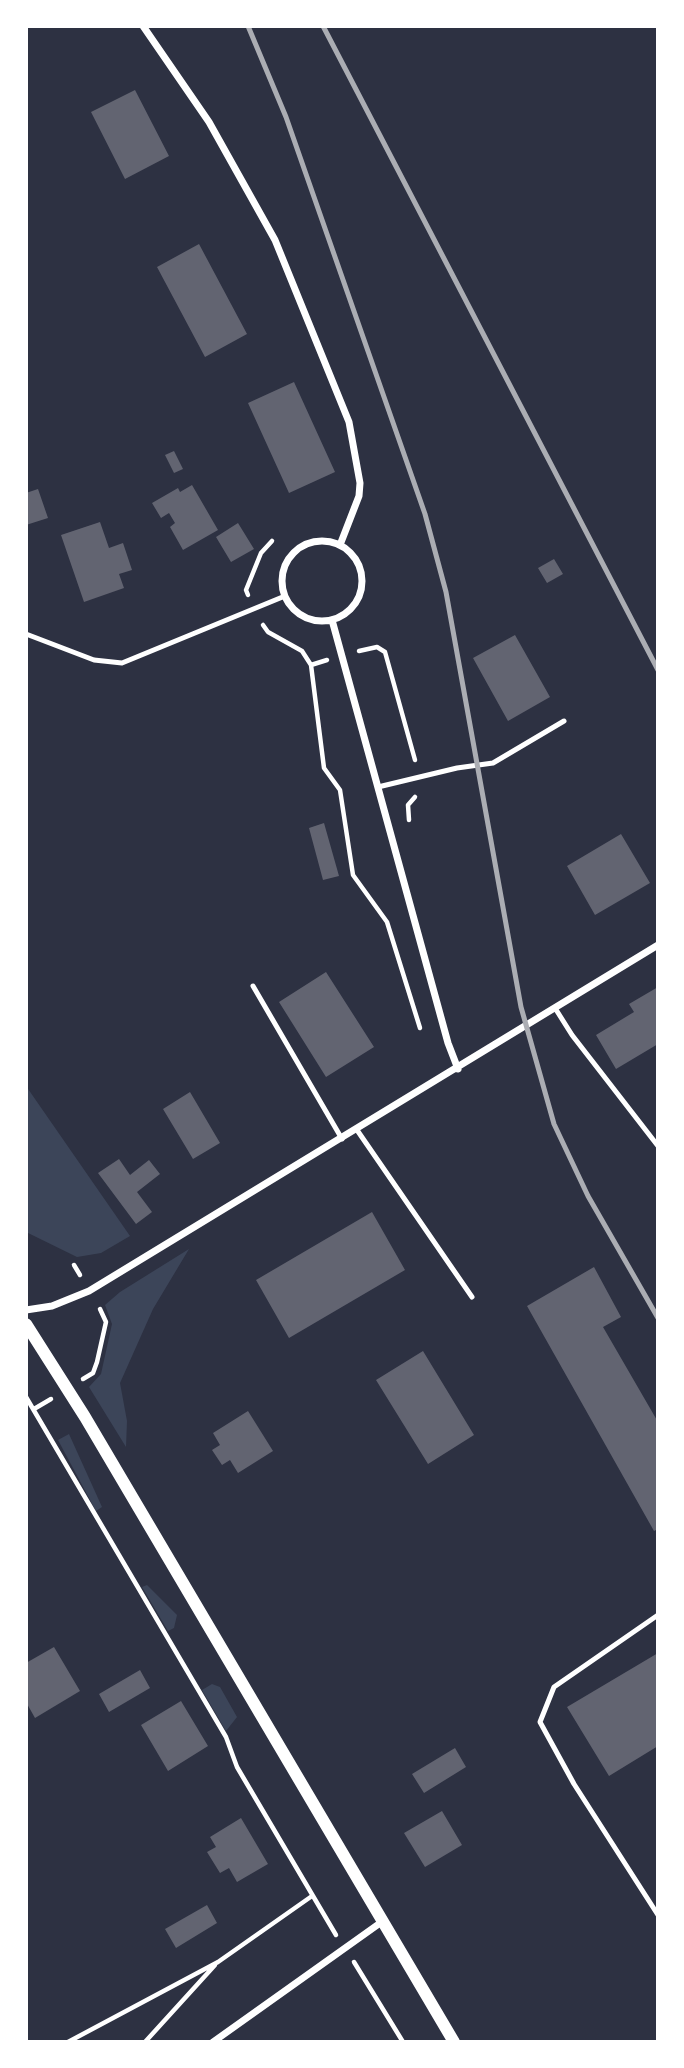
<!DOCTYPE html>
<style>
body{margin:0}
#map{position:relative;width:684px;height:2068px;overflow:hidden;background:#2d3142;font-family:Commissioner,sans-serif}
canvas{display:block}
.frame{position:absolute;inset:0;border:28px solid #fff;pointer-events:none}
</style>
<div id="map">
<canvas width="684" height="2068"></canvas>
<div class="frame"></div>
</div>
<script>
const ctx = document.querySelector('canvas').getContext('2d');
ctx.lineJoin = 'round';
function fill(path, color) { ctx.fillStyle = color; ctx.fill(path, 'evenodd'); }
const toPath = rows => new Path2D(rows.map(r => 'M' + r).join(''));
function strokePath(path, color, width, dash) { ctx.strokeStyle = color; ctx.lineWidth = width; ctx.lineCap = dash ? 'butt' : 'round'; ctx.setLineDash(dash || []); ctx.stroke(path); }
fill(toPath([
 [26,1086,130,1236,101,1253,77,1257,26,1232],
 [189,1249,153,1309,120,1383,127,1421,126,1447,89,1387,101,1374,112,1324,105,1305,120,1292],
 [69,1434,102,1507,96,1511,58,1440],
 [147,1585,177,1615,174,1628,168,1631,142,1587],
 [212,1684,220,1687,237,1717,226,1731,202,1690]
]), '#3c4559');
fill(toPath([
 [135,90,169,156,125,179,91,112],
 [199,244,247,334,205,357,157,267],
 [294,382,335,472,289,493,248,403],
 [174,451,183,469,174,473,165,455],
 [192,485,218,530,183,550,170,527,175,523,169,513,161,518,152,503,178,488,180,492],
 [38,489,48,518,26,525,26,493],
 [100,522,109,548,123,543,132,570,119,574,124,588,84,602,61,535],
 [238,523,254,549,231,562,216,537],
 [554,559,563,574,547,583,538,568],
 [515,635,550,697,508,721,473,658],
 [324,823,339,876,323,880,309,828],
 [621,834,650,883,595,915,567,866],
 [326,972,374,1047,326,1077,279,1002],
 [658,987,658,1044,616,1069,596,1035,634,1012,629,1004],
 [190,1092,220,1143,193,1159,163,1109],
 [119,1159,130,1175,149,1160,160,1174,137,1192,152,1212,136,1224,98,1173],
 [372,1212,405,1270,289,1338,256,1280],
 [594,1267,621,1317,603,1327,658,1422,658,1529,654,1531,527,1306],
 [423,1351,474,1435,428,1464,376,1380],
 [248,1411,273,1451,238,1473,230,1460,222,1465,212,1450,220,1445,213,1433],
 [54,1647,80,1691,35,1718,26,1702,26,1663],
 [658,1653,658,1746,609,1776,567,1707],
 [140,1670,150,1688,109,1712,99,1694],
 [181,1701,208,1746,168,1771,141,1725],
 [455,1748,466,1767,424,1793,412,1774],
 [442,1811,462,1845,425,1867,404,1833],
 [241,1818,268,1864,237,1882,229,1868,220,1873,207,1852,216,1847,210,1837],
 [207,1905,217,1923,176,1948,165,1929]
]), '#626471');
strokePath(toPath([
 [248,595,246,590,261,553,272,541],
 [263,625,268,632,302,651,311,665,324,768,340,790,353,875,387,922,420,1028],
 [359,651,377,647,385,652,415,760],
 [311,665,327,660],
 [409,820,408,805,415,797],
 [74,1265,80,1275],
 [83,1379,93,1373,97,1362,106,1322,100,1309],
 [26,1397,226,1737,237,1767,336,1935],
 [34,1409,51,1399],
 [354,1962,403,2042],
 [68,2042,218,1962,312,1896],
 [145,2042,215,1965]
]), '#fff', 4.5);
strokePath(toPath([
 [26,634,94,660,122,663,285,596],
 [378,787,457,768,493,763,564,721],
 [253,986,342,1139],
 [555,1008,572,1035,658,1146],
 [357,1130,472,1297],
 [658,1615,554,1687,540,1722,574,1784,658,1915]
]), '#fff', 5);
strokePath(toPath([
 [143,26,209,122,275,240,349,422,360,483,359,496,340,545],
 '282 581a40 40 0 1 1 80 0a40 40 0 1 1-80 0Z',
 [332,620,448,1043,458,1069],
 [26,1310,52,1306,89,1291,658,945],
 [213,2042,383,1921]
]), '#fff', 7);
strokePath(toPath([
 [26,1324,85,1417,454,2042]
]), '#fff', 12);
strokePath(toPath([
 [248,26,286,117,425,514,446,592,521,1007,554,1124,588,1196,658,1318],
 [323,26,658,670]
]), '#abadb3', 5);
</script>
